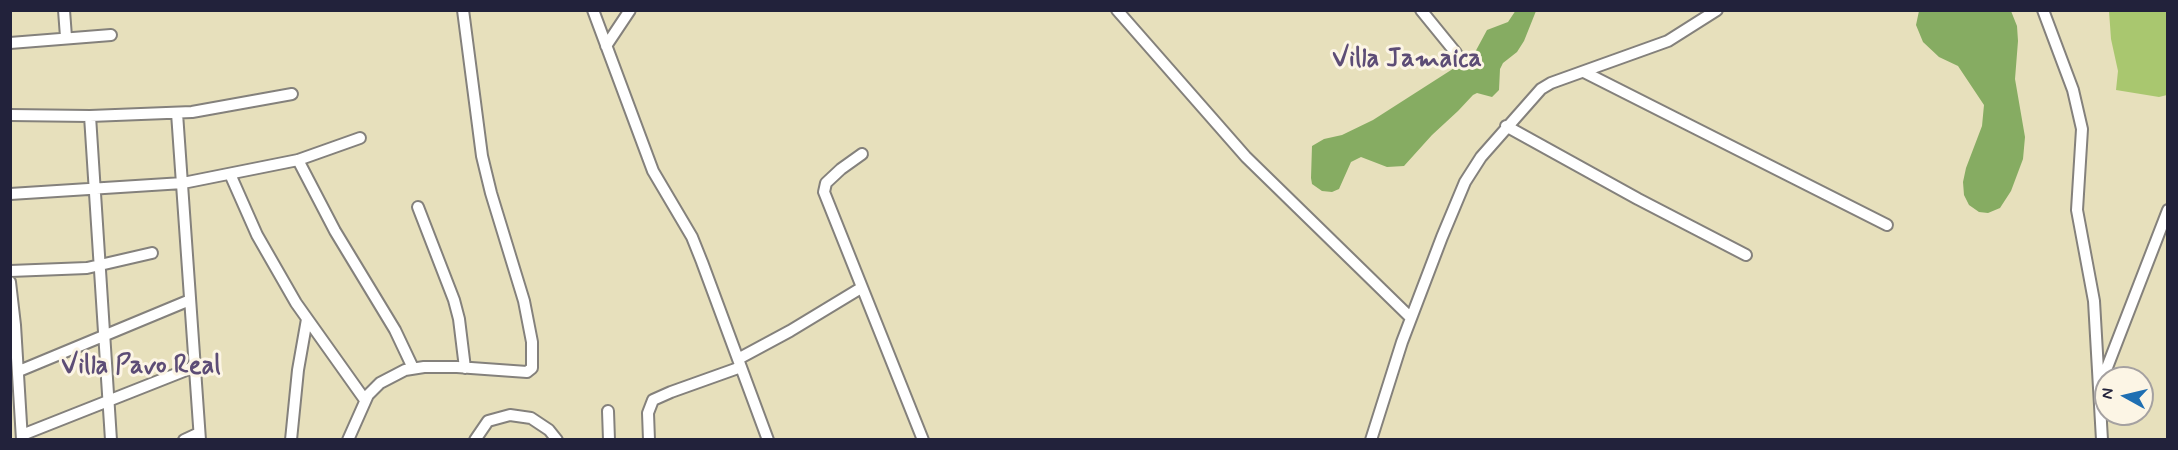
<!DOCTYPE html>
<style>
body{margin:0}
#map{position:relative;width:2178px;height:450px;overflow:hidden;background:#e7e0bc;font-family:Mynerve,sans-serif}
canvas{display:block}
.frame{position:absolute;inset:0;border:12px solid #22223b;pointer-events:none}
.north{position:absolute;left:2094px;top:366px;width:60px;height:60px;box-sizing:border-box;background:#fcf5e5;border:2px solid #a5a1a1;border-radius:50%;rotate:278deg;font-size:16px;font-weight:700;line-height:24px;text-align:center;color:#22223b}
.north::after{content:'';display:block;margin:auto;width:21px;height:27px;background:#1f6fb2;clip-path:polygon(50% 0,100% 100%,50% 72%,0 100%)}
</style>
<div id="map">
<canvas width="2178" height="450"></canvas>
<div class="frame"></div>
<div class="north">N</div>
</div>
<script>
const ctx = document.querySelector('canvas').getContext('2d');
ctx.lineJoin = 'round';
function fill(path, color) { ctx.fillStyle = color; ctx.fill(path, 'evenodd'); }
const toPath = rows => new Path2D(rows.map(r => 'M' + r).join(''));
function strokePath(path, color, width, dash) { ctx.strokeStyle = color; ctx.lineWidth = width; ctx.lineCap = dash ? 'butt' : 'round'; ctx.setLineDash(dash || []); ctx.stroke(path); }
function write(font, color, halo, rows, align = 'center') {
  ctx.font = font + ' Mynerve,sans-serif'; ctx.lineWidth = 6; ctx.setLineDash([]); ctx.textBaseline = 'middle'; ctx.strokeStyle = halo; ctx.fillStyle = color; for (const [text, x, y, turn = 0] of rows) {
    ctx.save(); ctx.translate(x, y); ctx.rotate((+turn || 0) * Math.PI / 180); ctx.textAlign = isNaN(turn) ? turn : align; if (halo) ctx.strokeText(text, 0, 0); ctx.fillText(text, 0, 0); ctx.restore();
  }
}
fill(toPath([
 [2109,11,2167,11,2167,95,2159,97,2116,90,2118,71,2111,39]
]), '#a9c76f');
fill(toPath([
 [1516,10,1536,11,1524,41,1517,52,1503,63,1500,69,1499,90,1492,97,1477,93,1473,95,1458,111,1432,135,1404,166,1387,167,1361,157,1351,162,1339,189,1332,192,1322,191,1312,184,1311,178,1312,146,1324,139,1342,135,1373,120,1473,56,1487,30,1508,22],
 [1919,11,2011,11,2017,26,2018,41,2015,79,2025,137,2023,159,2011,191,2000,208,1988,213,1979,212,1969,205,1964,195,1963,182,1966,168,1982,126,1984,105,1958,66,1939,57,1923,42,1916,25]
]), '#86ac62');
const minor = toPath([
 [64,10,66,37],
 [593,10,653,171,692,237,702,262,768,440],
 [1117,10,1246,157,1411,318],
 [1421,10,1456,53],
 [2043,10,2073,90,2082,129,2077,210,2094,301,2102,440],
 [10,43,111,35],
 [606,46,630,10],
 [1584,72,1887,225],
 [177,113,200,440],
 [10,115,90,116,192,112,292,94],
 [90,116,111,440],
 [1506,126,1638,199,1746,255],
 [862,154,841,169,826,183,824,192,923,440],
 [298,160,335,231,395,330,413,368],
 [230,174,257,235,296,303,365,400],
 [10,194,183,183,298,160,360,138],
 [418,207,454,300,459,319,465,368],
 [10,271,87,268,152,253],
 [10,282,15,325,22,440],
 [738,359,790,331,861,288],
 [19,371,190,300],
 [2101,383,2168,210],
 [608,411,609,440],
 [22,435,194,367],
 [184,440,199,433],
 [291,440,298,370,307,319],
 [348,440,368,395,380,383,405,370,424,367,457,367,527,372,532,368,532,342,524,301,491,193,482,156,463,10],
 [475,440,488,421,510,415,531,418,549,430,557,440],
 [649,440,648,413,653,400,671,392,741,367],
 [1371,440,1402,342,1442,237,1465,182,1481,157,1541,89,1551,83,1668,41,1717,10]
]);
strokePath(minor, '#84817c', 14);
strokePath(minor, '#fff', 10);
write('bold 26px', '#5d4d76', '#fcf5e5', [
 ["Villa Jamaica",1407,61],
 ["Villa Pavo Real",141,368]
]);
</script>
